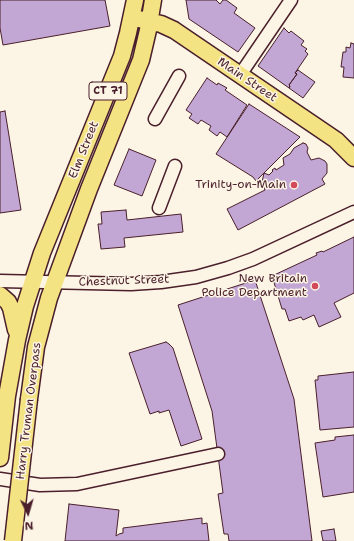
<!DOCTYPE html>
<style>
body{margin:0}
#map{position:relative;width:354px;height:541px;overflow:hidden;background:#fcf5e5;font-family:"Shantell Sans",sans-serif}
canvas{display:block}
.north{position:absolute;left:8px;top:493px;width:40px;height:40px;-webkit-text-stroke:3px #fcf5e5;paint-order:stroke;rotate:175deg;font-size:11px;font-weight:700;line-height:16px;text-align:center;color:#4a1f2b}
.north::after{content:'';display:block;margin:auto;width:14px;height:18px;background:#4a1f2b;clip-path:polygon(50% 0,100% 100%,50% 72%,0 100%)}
</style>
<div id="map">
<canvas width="354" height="541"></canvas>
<div class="north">N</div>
</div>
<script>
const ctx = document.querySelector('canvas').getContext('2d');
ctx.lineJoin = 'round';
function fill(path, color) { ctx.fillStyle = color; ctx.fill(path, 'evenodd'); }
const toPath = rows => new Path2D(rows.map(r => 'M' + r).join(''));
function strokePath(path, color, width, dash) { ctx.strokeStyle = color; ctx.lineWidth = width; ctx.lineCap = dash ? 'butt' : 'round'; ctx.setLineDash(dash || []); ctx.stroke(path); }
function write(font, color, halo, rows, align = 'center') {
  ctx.font = font + ' "Shantell Sans",sans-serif'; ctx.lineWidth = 3; ctx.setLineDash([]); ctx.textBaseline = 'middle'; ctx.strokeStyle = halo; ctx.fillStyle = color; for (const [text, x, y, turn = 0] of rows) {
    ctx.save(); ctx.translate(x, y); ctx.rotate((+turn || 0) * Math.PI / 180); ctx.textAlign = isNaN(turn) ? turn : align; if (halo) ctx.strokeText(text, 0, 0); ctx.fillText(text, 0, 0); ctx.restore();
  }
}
const building = toPath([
 [0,0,105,0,110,26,3,45,0,28,0,0],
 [186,0,216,0,220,4,223,0,226,0,237,8,234,13,255,28,238,52,189,19,186,0],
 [284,28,289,33,291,31,304,41,301,45,307,49,305,51,308,54,295,73,297,74,289,85,290,86,289,88,258,66,284,28],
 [351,43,354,44,354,78,343,77,344,67,341,67,343,52,346,52,346,47,350,48,351,43],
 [298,70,315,82,303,98,289,88,290,86,289,85,297,74,295,73,298,70],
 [207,78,217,85,218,83,227,88,225,90,247,105,227,137,220,132,217,136,209,130,211,126,201,120,198,124,189,118,192,114,186,110,207,78],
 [249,104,300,137,256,181,253,177,216,154,249,104],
 [5,111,21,210,0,213,0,112,5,111],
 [303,143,306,144,308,148,307,152,311,160,319,158,325,161,327,164,327,173,322,179,325,184,238,230,227,209,265,190,264,188,268,187,266,183,262,182,264,173,269,175,273,171,272,170,275,168,276,170,284,165,283,158,290,154,294,148,303,143],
 [129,149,156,160,142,196,114,185,129,149],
 [126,210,127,220,181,214,183,232,124,238,125,247,101,249,98,224,102,224,101,212,126,210],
 [354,237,354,293,334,303,341,317,319,327,314,315,303,320,301,317,289,321,285,309,282,309,272,276,317,255,316,253,322,251,323,252,354,237],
 [255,280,294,399,312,541,229,541,228,534,224,534,218,494,223,493,212,411,178,305,255,280],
 [166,342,169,344,173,348,202,439,181,446,169,410,159,413,159,411,150,414,129,353,166,342],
 [354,372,354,427,320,430,315,380,318,380,318,376,354,372],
 [354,435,354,492,323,497,315,443,335,440,335,437,354,435],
 [69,504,119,510,116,536,119,534,123,533,123,528,202,518,202,524,207,523,209,541,65,541,69,504],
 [334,529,336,541,323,541,321,531,334,529]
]);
fill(building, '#c2a7d4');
strokePath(building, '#4a1f2b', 1);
const minor = toPath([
 [240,75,291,0],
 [155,119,179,76],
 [159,208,175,166],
 [0,281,131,284,161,282,196,277,228,268,253,259,354,212],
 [0,479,40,485,77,484,218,454]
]);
const major = toPath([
 [139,19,161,24,174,30,336,140,354,158],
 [0,295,8,302,11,308,16,330],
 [29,399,36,347,49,298,89,189,141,60,148,30,153,0],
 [0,458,7,396,17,340,25,306,42,253,122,56,128,33,135,0]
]);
strokePath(minor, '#4a1f2b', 15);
strokePath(major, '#4a1f2b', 19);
strokePath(minor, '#fcf5e5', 12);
strokePath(major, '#f4e382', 16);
const majorBridge = toPath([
 [13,541,29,399]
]);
strokePath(majorBridge, '#4a1f2b', 19, []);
strokePath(majorBridge, '#f4e382', 16);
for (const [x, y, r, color] of [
 [294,185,4,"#d1495b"],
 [315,286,4,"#d1495b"]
]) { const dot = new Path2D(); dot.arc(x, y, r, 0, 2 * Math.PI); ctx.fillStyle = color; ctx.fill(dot); strokePath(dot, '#fcf5e5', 1.5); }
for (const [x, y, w] of [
 [108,91,38]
]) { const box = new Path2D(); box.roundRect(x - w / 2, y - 9, w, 18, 3); ctx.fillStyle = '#fcf5e5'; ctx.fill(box); strokePath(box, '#4a1f2b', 1); }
write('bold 11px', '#4a1f2b', null, [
 ["CT 71",108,91]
]);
write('12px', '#4a1f2b', '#fcf5e5', [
 ["Main Street",247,80,34],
 ["Elm Street",84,150,-68],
 ["Chestnut Street",124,281,-2],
 ["Harry Truman Overpass",29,411,-83]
]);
write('12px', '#4a1f2b', '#fcf5e5', [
 ["Trinity-on-Main",286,185],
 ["New Britain",307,279],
 ["Police Department",307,293]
], 'right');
</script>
